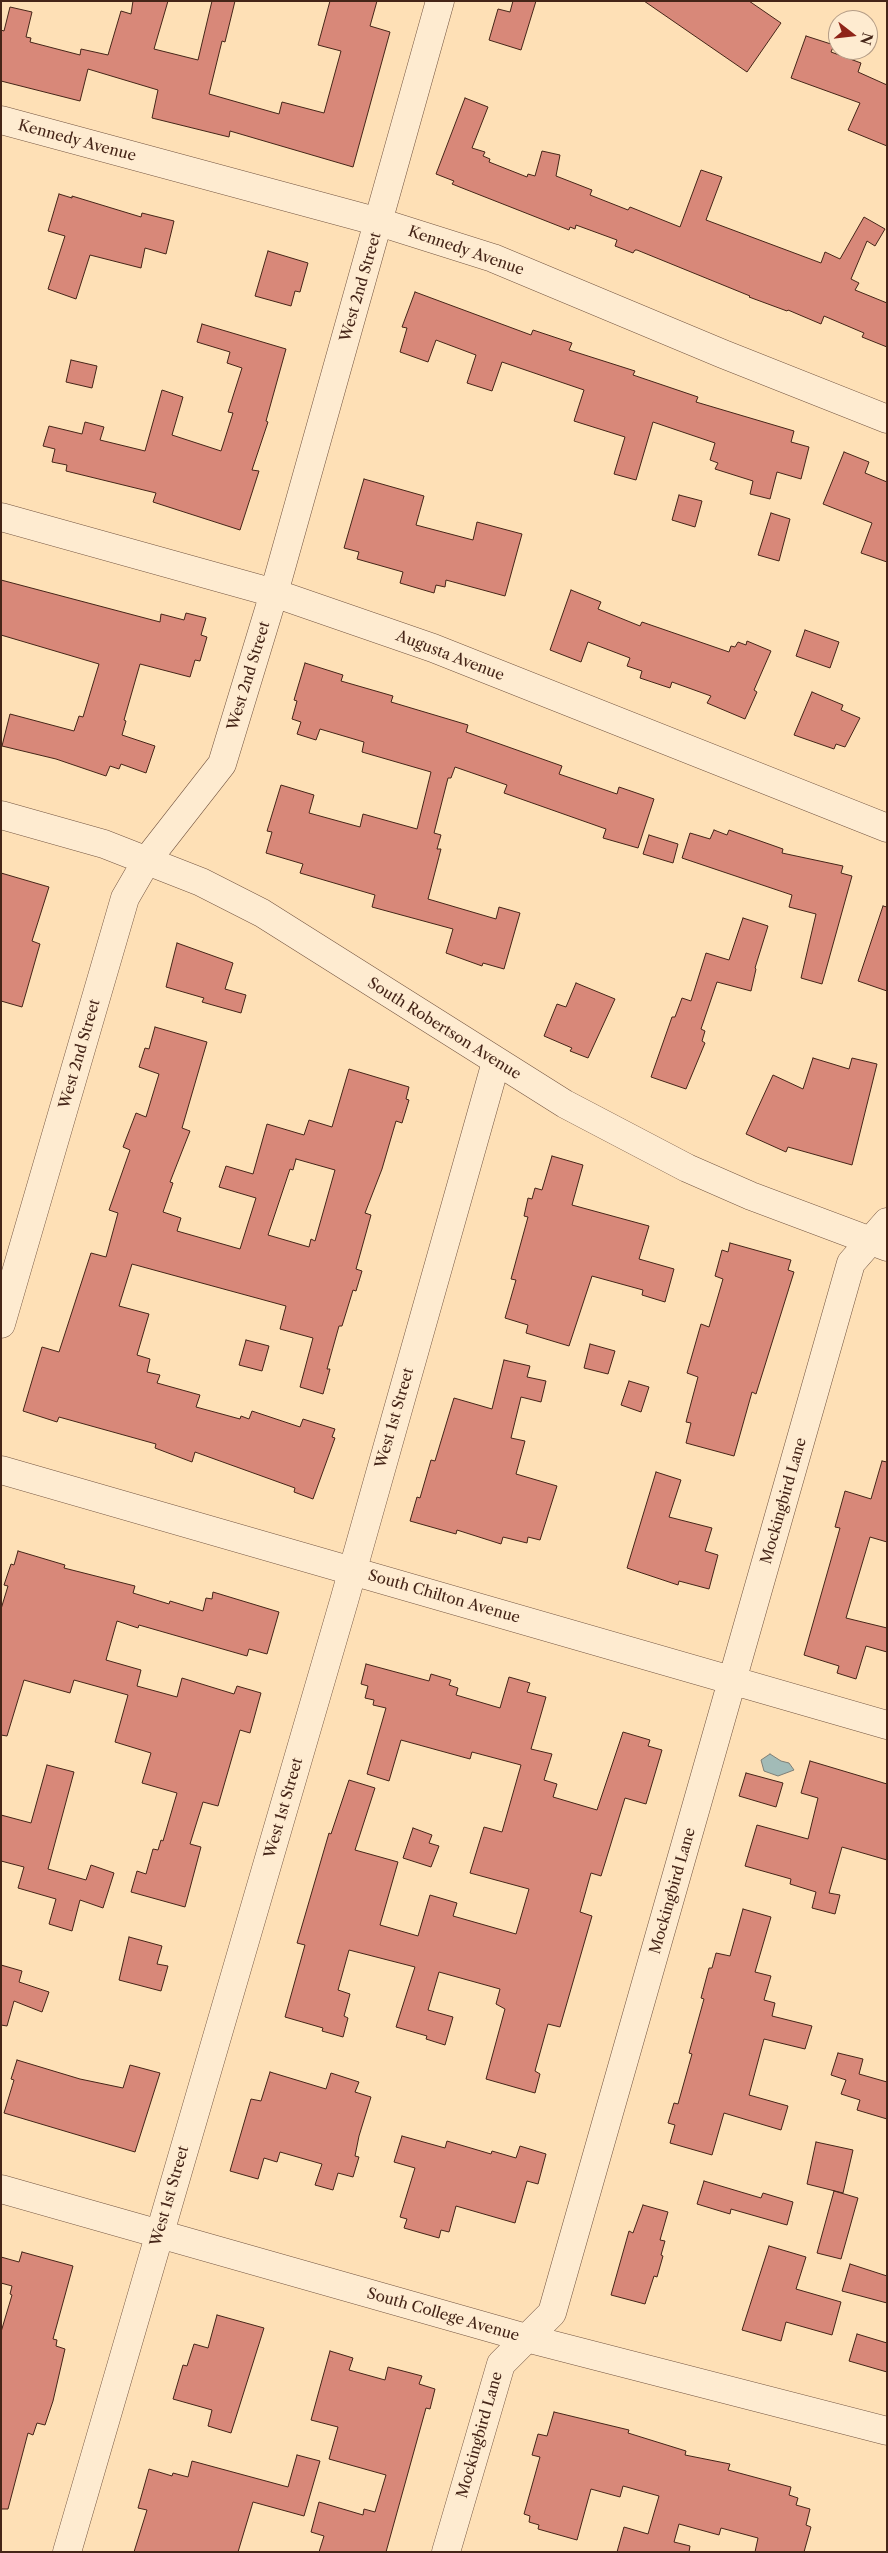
<!DOCTYPE html>
<style>
body{margin:0}
#map{position:relative;width:888px;height:2553px;overflow:hidden;background:#fee0b6;font-family:"Libre Caslon Text",serif}
canvas{display:block}
.frame{position:absolute;inset:0;border:2px solid #452518;pointer-events:none}
.north{position:absolute;left:828px;top:10px;width:50px;height:50px;box-sizing:border-box;background:#feebd0;border:1px solid #b49c86;border-radius:50%;rotate:106deg;font-size:14px;font-weight:700;line-height:20px;text-align:center;color:#452518}
.north::after{content:'';display:block;margin:auto;width:18px;height:22px;background:#8f2418;clip-path:polygon(50% 0,100% 100%,50% 72%,0 100%)}
</style>
<div id="map">
<canvas width="888" height="2553"></canvas>
<div class="frame"></div>
<div class="north">N</div>
</div>
<script>
const ctx = document.querySelector('canvas').getContext('2d');
ctx.lineJoin = 'round';
function fill(path, color) { ctx.fillStyle = color; ctx.fill(path, 'evenodd'); }
const toPath = rows => new Path2D(rows.map(r => 'M' + r).join(''));
function strokePath(path, color, width, dash) { ctx.strokeStyle = color; ctx.lineWidth = width; ctx.lineCap = dash ? 'butt' : 'round'; ctx.setLineDash(dash || []); ctx.stroke(path); }
function write(font, color, halo, rows, align = 'center') {
  ctx.font = font + ' "Libre Caslon Text",serif'; ctx.lineWidth = 4; ctx.setLineDash([]); ctx.textBaseline = 'middle'; ctx.strokeStyle = halo; ctx.fillStyle = color; for (const [text, x, y, turn = 0] of rows) {
    ctx.save(); ctx.translate(x, y); ctx.rotate((+turn || 0) * Math.PI / 180); ctx.textAlign = isNaN(turn) ? turn : align; if (halo) ctx.strokeText(text, 0, 0); ctx.fillText(text, 0, 0); ctx.restore();
  }
}
const water = toPath([
 [770,1754,781,1761,789,1763,794,1770,778,1776,764,1771,761,1760,770,1754]
]);
fill(water, '#a2bbb7');
strokePath(water, '#7d7f77', 1);
const building = toPath([
 [133,1,168,1,154,49,198,60,212,1,235,1,225,42,222,41,209,94,279,114,282,102,324,113,341,51,318,45,330,1,377,1,370,26,390,32,353,167,230,131,229,137,152,118,158,90,88,69,80,101,1,81,1,30,4,31,10,7,32,12,26,37,31,38,30,42,80,55,81,49,108,55,121,11,131,14,133,1],
 [513,1,536,1,521,50,489,40,498,9,510,12,513,1],
 [644,1,749,1,781,23,747,72,644,1],
 [806,36,834,45,831,52,861,63,858,72,887,85,887,146,848,130,860,103,791,78,806,36],
 [465,98,488,107,472,148,485,152,483,156,490,159,489,162,527,177,528,174,535,176,542,151,560,155,556,176,592,190,590,195,628,210,630,207,680,227,701,170,722,177,706,220,821,263,825,252,840,259,864,217,885,229,875,246,867,241,851,279,859,283,855,290,887,303,887,347,862,337,864,333,824,316,821,324,788,310,787,311,749,297,750,296,637,250,635,250,633,253,615,246,617,240,576,225,575,229,570,227,569,230,452,184,454,181,436,174,465,98],
 [59,194,72,198,72,196,141,217,142,213,174,221,166,254,145,248,141,268,90,255,76,299,48,289,65,236,48,231,59,194],
 [268,251,308,263,300,292,295,291,291,306,255,296,268,251],
 [415,292,531,335,533,330,572,343,569,350,635,371,633,375,698,397,696,402,794,431,791,442,809,447,801,479,777,472,770,499,750,494,753,481,715,469,718,463,710,460,715,443,653,422,636,480,614,474,625,437,574,421,584,390,502,362,492,391,467,383,476,355,436,340,428,362,400,352,407,328,402,327,415,292],
 [202,324,286,349,266,421,268,422,252,470,259,471,240,530,153,502,156,493,66,471,67,465,52,462,55,449,43,446,49,426,82,434,85,422,104,427,100,440,145,451,162,390,183,397,172,435,221,451,233,413,228,412,242,368,227,363,230,352,197,342,202,324],
 [71,360,97,366,92,388,66,382,71,360],
 [844,452,869,462,865,473,887,482,887,562,861,553,872,523,823,504,844,452],
 [364,479,424,496,416,525,473,540,477,522,522,534,505,596,446,580,445,587,436,585,434,593,400,583,403,572,357,559,359,552,344,548,364,479],
 [679,495,702,501,695,527,672,520,679,495],
 [771,513,790,519,779,561,758,555,771,513],
 [1,580,160,622,161,614,184,620,186,613,206,618,201,635,207,637,200,661,195,660,190,677,140,664,124,720,126,721,122,735,155,746,146,773,121,764,119,769,110,766,106,776,56,759,2,746,10,714,74,731,79,716,83,717,99,664,1,635,1,580],
 [571,590,601,602,598,609,640,626,642,622,729,652,731,646,735,647,738,642,746,645,747,641,771,651,754,690,757,692,745,719,707,703,711,696,672,682,670,688,640,678,642,671,627,666,630,658,588,642,581,662,550,650,571,590],
 [805,630,839,642,830,668,796,656,805,630],
 [305,663,343,675,341,681,393,696,391,702,468,725,466,732,562,766,559,774,617,794,619,787,654,799,638,848,603,838,606,829,504,793,507,785,455,767,451,778,448,778,434,833,441,835,437,849,441,849,428,899,496,919,499,907,520,913,504,969,483,963,482,966,446,953,453,929,372,907,375,895,300,873,303,864,266,853,272,832,267,831,281,785,314,795,309,813,360,827,363,814,417,829,431,772,362,752,364,742,320,729,316,740,297,734,301,722,292,719,297,701,294,700,305,663],
 [812,692,843,705,841,710,860,718,845,747,836,744,834,749,794,735,812,692],
 [714,830,727,835,729,830,783,849,782,853,843,866,841,873,852,876,822,984,801,978,816,914,789,907,792,895,682,858,690,833,710,839,714,830],
 [649,835,678,844,673,863,643,854,649,835],
 [1,873,49,887,32,941,40,944,22,1007,1,1001,1,873],
 [883,906,887,907,887,991,858,981,883,906],
 [743,918,768,926,755,968,756,969,751,991,717,982,701,1029,705,1031,702,1041,705,1043,686,1089,651,1077,672,1017,675,1017,682,998,691,1001,706,953,729,960,743,918],
 [177,943,233,963,225,989,246,995,241,1013,202,1002,204,998,166,987,177,943],
 [576,983,615,999,588,1058,570,1051,572,1048,544,1036,557,1004,566,1007,576,983],
 [155,1027,207,1042,182,1128,190,1131,170,1182,173,1183,163,1212,181,1218,177,1231,240,1249,256,1198,219,1187,226,1166,253,1174,267,1124,304,1135,309,1120,332,1127,349,1069,409,1087,406,1099,409,1100,402,1123,396,1121,382,1169,365,1213,371,1215,356,1269,362,1271,356,1291,353,1290,342,1326,339,1326,327,1369,330,1369,323,1394,300,1387,313,1338,280,1329,286,1306,132,1264,119,1306,149,1314,137,1355,150,1359,147,1372,160,1375,157,1383,200,1395,196,1407,240,1419,241,1416,249,1419,252,1411,300,1427,303,1419,335,1429,332,1437,335,1438,313,1499,294,1492,295,1488,195,1452,192,1462,155,1448,156,1444,59,1417,57,1422,23,1411,42,1347,59,1352,91,1253,106,1257,118,1213,109,1210,130,1150,123,1147,136,1113,146,1117,159,1074,139,1067,145,1048,149,1049,155,1027],
 [296,1159,335,1170,315,1241,311,1239,309,1247,268,1235,290,1169,293,1170,296,1159],
 [813,1058,849,1069,852,1058,877,1064,852,1165,788,1147,786,1152,746,1134,773,1075,803,1089,813,1058],
 [552,1156,583,1165,572,1205,649,1226,639,1259,674,1269,665,1302,642,1295,643,1290,592,1276,569,1346,526,1333,528,1325,505,1318,516,1280,511,1279,528,1217,524,1216,528,1198,532,1199,535,1188,542,1190,552,1156],
 [730,1243,791,1260,788,1270,794,1272,756,1394,752,1392,734,1456,686,1443,691,1423,686,1422,698,1377,687,1373,701,1324,709,1327,723,1279,715,1276,722,1250,728,1252,730,1243],
 [246,1340,269,1346,262,1371,239,1365,246,1340],
 [590,1344,615,1351,608,1374,584,1368,590,1344],
 [504,1360,530,1366,527,1377,546,1381,541,1402,521,1397,511,1438,525,1441,516,1474,557,1486,540,1540,528,1537,527,1543,503,1537,501,1544,457,1530,456,1534,410,1521,417,1497,420,1498,431,1460,435,1461,454,1398,492,1409,504,1360],
 [629,1381,649,1387,641,1412,621,1405,629,1381],
 [882,1461,887,1462,887,1542,870,1537,846,1618,887,1628,887,1652,866,1646,856,1679,837,1673,839,1666,804,1655,840,1528,835,1527,845,1491,871,1499,882,1461],
 [656,1472,681,1480,669,1517,712,1528,705,1551,718,1555,709,1589,679,1581,678,1585,627,1568,656,1472],
 [18,1551,65,1565,64,1568,135,1586,133,1593,169,1604,170,1601,203,1611,206,1598,212,1599,213,1592,279,1612,267,1654,249,1649,247,1656,139,1625,138,1628,117,1621,106,1660,141,1670,137,1686,177,1697,182,1678,234,1694,237,1686,261,1693,250,1733,240,1730,218,1806,203,1802,190,1844,201,1847,185,1907,131,1892,137,1871,146,1874,153,1849,158,1850,161,1840,163,1841,177,1793,142,1783,151,1753,115,1742,128,1695,74,1680,70,1693,24,1680,7,1736,1,1735,1,1609,8,1586,4,1585,11,1564,14,1565,18,1551],
 [366,1664,429,1681,431,1674,451,1680,449,1685,458,1688,456,1695,500,1708,509,1677,530,1683,527,1692,546,1697,531,1749,552,1754,544,1780,557,1784,553,1797,597,1810,623,1732,650,1740,648,1746,662,1750,646,1804,625,1798,601,1876,591,1873,580,1912,592,1916,560,2027,548,2024,535,2071,540,2074,535,2093,486,2079,505,2009,496,2004,500,1989,439,1972,428,2010,453,2017,445,2045,426,2039,427,2036,396,2027,415,1967,349,1950,338,1990,350,1994,344,2016,348,2018,343,2037,322,2031,323,2028,285,2017,305,1945,297,1943,329,1833,331,1834,349,1780,375,1788,355,1850,398,1862,380,1925,418,1936,430,1895,457,1903,453,1916,516,1934,529,1889,470,1873,484,1827,502,1832,521,1765,472,1752,470,1759,401,1740,389,1781,367,1774,386,1708,373,1705,374,1700,365,1698,368,1686,361,1684,366,1664],
 [810,1761,887,1784,887,1860,842,1847,829,1893,840,1895,835,1914,812,1908,816,1892,790,1884,791,1879,745,1866,757,1825,808,1839,818,1798,801,1793,810,1761],
 [47,1765,74,1772,48,1869,86,1880,91,1865,114,1873,103,1908,80,1900,72,1931,49,1924,56,1899,18,1888,24,1867,1,1861,1,1815,31,1823,47,1765],
 [746,1773,783,1783,776,1807,739,1796,746,1773],
 [413,1828,432,1835,429,1843,439,1846,431,1867,403,1858,413,1828],
 [743,1909,771,1917,755,1972,771,1976,764,2000,775,2003,772,2016,812,2026,805,2049,764,2039,749,2095,788,2106,781,2130,724,2113,712,2155,670,2143,675,2125,668,2123,674,2103,678,2104,692,2054,689,2053,704,1999,701,1998,709,1968,712,1968,716,1953,730,1956,743,1909],
 [129,1937,162,1946,157,1964,168,1966,161,1991,119,1980,129,1937],
 [1,1965,22,1971,19,1982,49,1992,42,2012,14,2001,7,2026,1,2025,1,1965],
 [838,2053,863,2059,859,2074,887,2082,887,2119,857,2110,860,2100,841,2094,846,2080,831,2075,838,2053],
 [17,2060,80,2079,123,2088,130,2065,160,2073,135,2152,4,2113,14,2080,11,2079,17,2060],
 [270,2072,326,2089,331,2073,359,2082,355,2092,371,2097,359,2136,355,2156,359,2157,353,2177,338,2173,333,2190,315,2185,322,2164,280,2152,277,2162,264,2158,258,2179,230,2171,251,2099,261,2101,270,2072],
 [402,2136,445,2148,447,2141,491,2154,492,2151,516,2158,520,2146,546,2154,538,2184,527,2181,515,2223,456,2206,449,2232,441,2230,439,2238,404,2228,407,2219,400,2217,415,2168,394,2162,402,2136],
 [816,2142,853,2150,843,2193,807,2184,816,2142],
 [704,2181,761,2198,763,2193,793,2202,787,2225,731,2209,730,2214,697,2204,704,2181],
 [834,2191,858,2198,841,2259,817,2253,834,2191],
 [643,2205,668,2212,660,2240,665,2241,661,2255,663,2256,657,2277,654,2276,645,2304,611,2295,629,2231,633,2233,643,2205],
 [769,2246,806,2257,796,2289,841,2302,832,2335,786,2322,781,2341,742,2330,769,2246],
 [22,2252,73,2266,53,2339,57,2340,56,2346,65,2349,53,2401,45,2425,37,2423,33,2435,28,2433,8,2509,1,2509,1,2332,12,2295,10,2294,12,2286,1,2283,1,2257,19,2262,22,2252],
 [850,2264,887,2276,887,2303,842,2291,850,2264],
 [217,2315,264,2328,231,2433,208,2426,212,2410,173,2399,183,2365,187,2366,194,2344,208,2348,217,2315],
 [857,2334,887,2343,887,2372,849,2361,857,2334],
 [330,2351,353,2358,349,2370,385,2380,388,2367,422,2376,419,2384,435,2389,430,2409,426,2408,386,2552,319,2552,324,2536,311,2532,319,2502,363,2515,364,2509,375,2512,386,2475,329,2459,338,2427,311,2420,330,2351],
 [554,2412,629,2430,628,2433,686,2451,685,2455,730,2464,728,2470,791,2487,789,2495,798,2498,796,2505,810,2509,806,2525,811,2527,804,2552,755,2552,758,2538,721,2528,719,2535,679,2524,674,2542,690,2546,689,2552,617,2552,624,2527,648,2534,659,2496,623,2486,620,2497,591,2489,577,2540,538,2529,539,2525,529,2522,530,2516,524,2514,540,2457,532,2455,538,2434,547,2436,554,2412],
 [297,2455,320,2461,304,2516,253,2502,238,2552,134,2552,147,2510,138,2508,149,2469,172,2476,173,2473,188,2477,192,2461,288,2487,297,2455]
]);
fill(building, '#d88879');
strokePath(building, '#452518', 1);
const street = toPath([
 [1,120,379,222,493,258,723,354,887,419],
 [1,517,274,593,433,648,887,828],
 [1,815,104,844,201,882,262,913,565,1104,687,1168,751,1196,887,1247],
 [1,1324,125,898,147,860,222,764,274,593,440,1],
 [1,1470,887,1725],
 [1,2189,526,2338,887,2431],
 [67,2552,344,1601,496,1062],
 [446,2552,501,2364,552,2313,851,1263,887,1222]
]);
strokePath(street, '#735440', 29);
strokePath(street, '#feebd0', 28);
write('15px', '#452518', '#feebd0', [
 ["Kennedy Avenue",77,141,15],
 ["Kennedy Avenue",466,251,19],
 ["West 2nd Street",361,287,-74],
 ["Augusta Avenue",450,656,21],
 ["West 2nd Street",249,676,-73],
 ["South Robertson Avenue",444,1029,32],
 ["West 2nd Street",80,1054,-74],
 ["West 1st Street",395,1418,-74],
 ["Mockingbird Lane",784,1501,-74],
 ["South Chilton Avenue",444,1597,16],
 ["West 1st Street",284,1808,-74],
 ["Mockingbird Lane",673,1891,-74],
 ["West 1st Street",170,2196,-74],
 ["South College Avenue",443,2315,16],
 ["Mockingbird Lane",480,2435,-74]
]);
</script>
